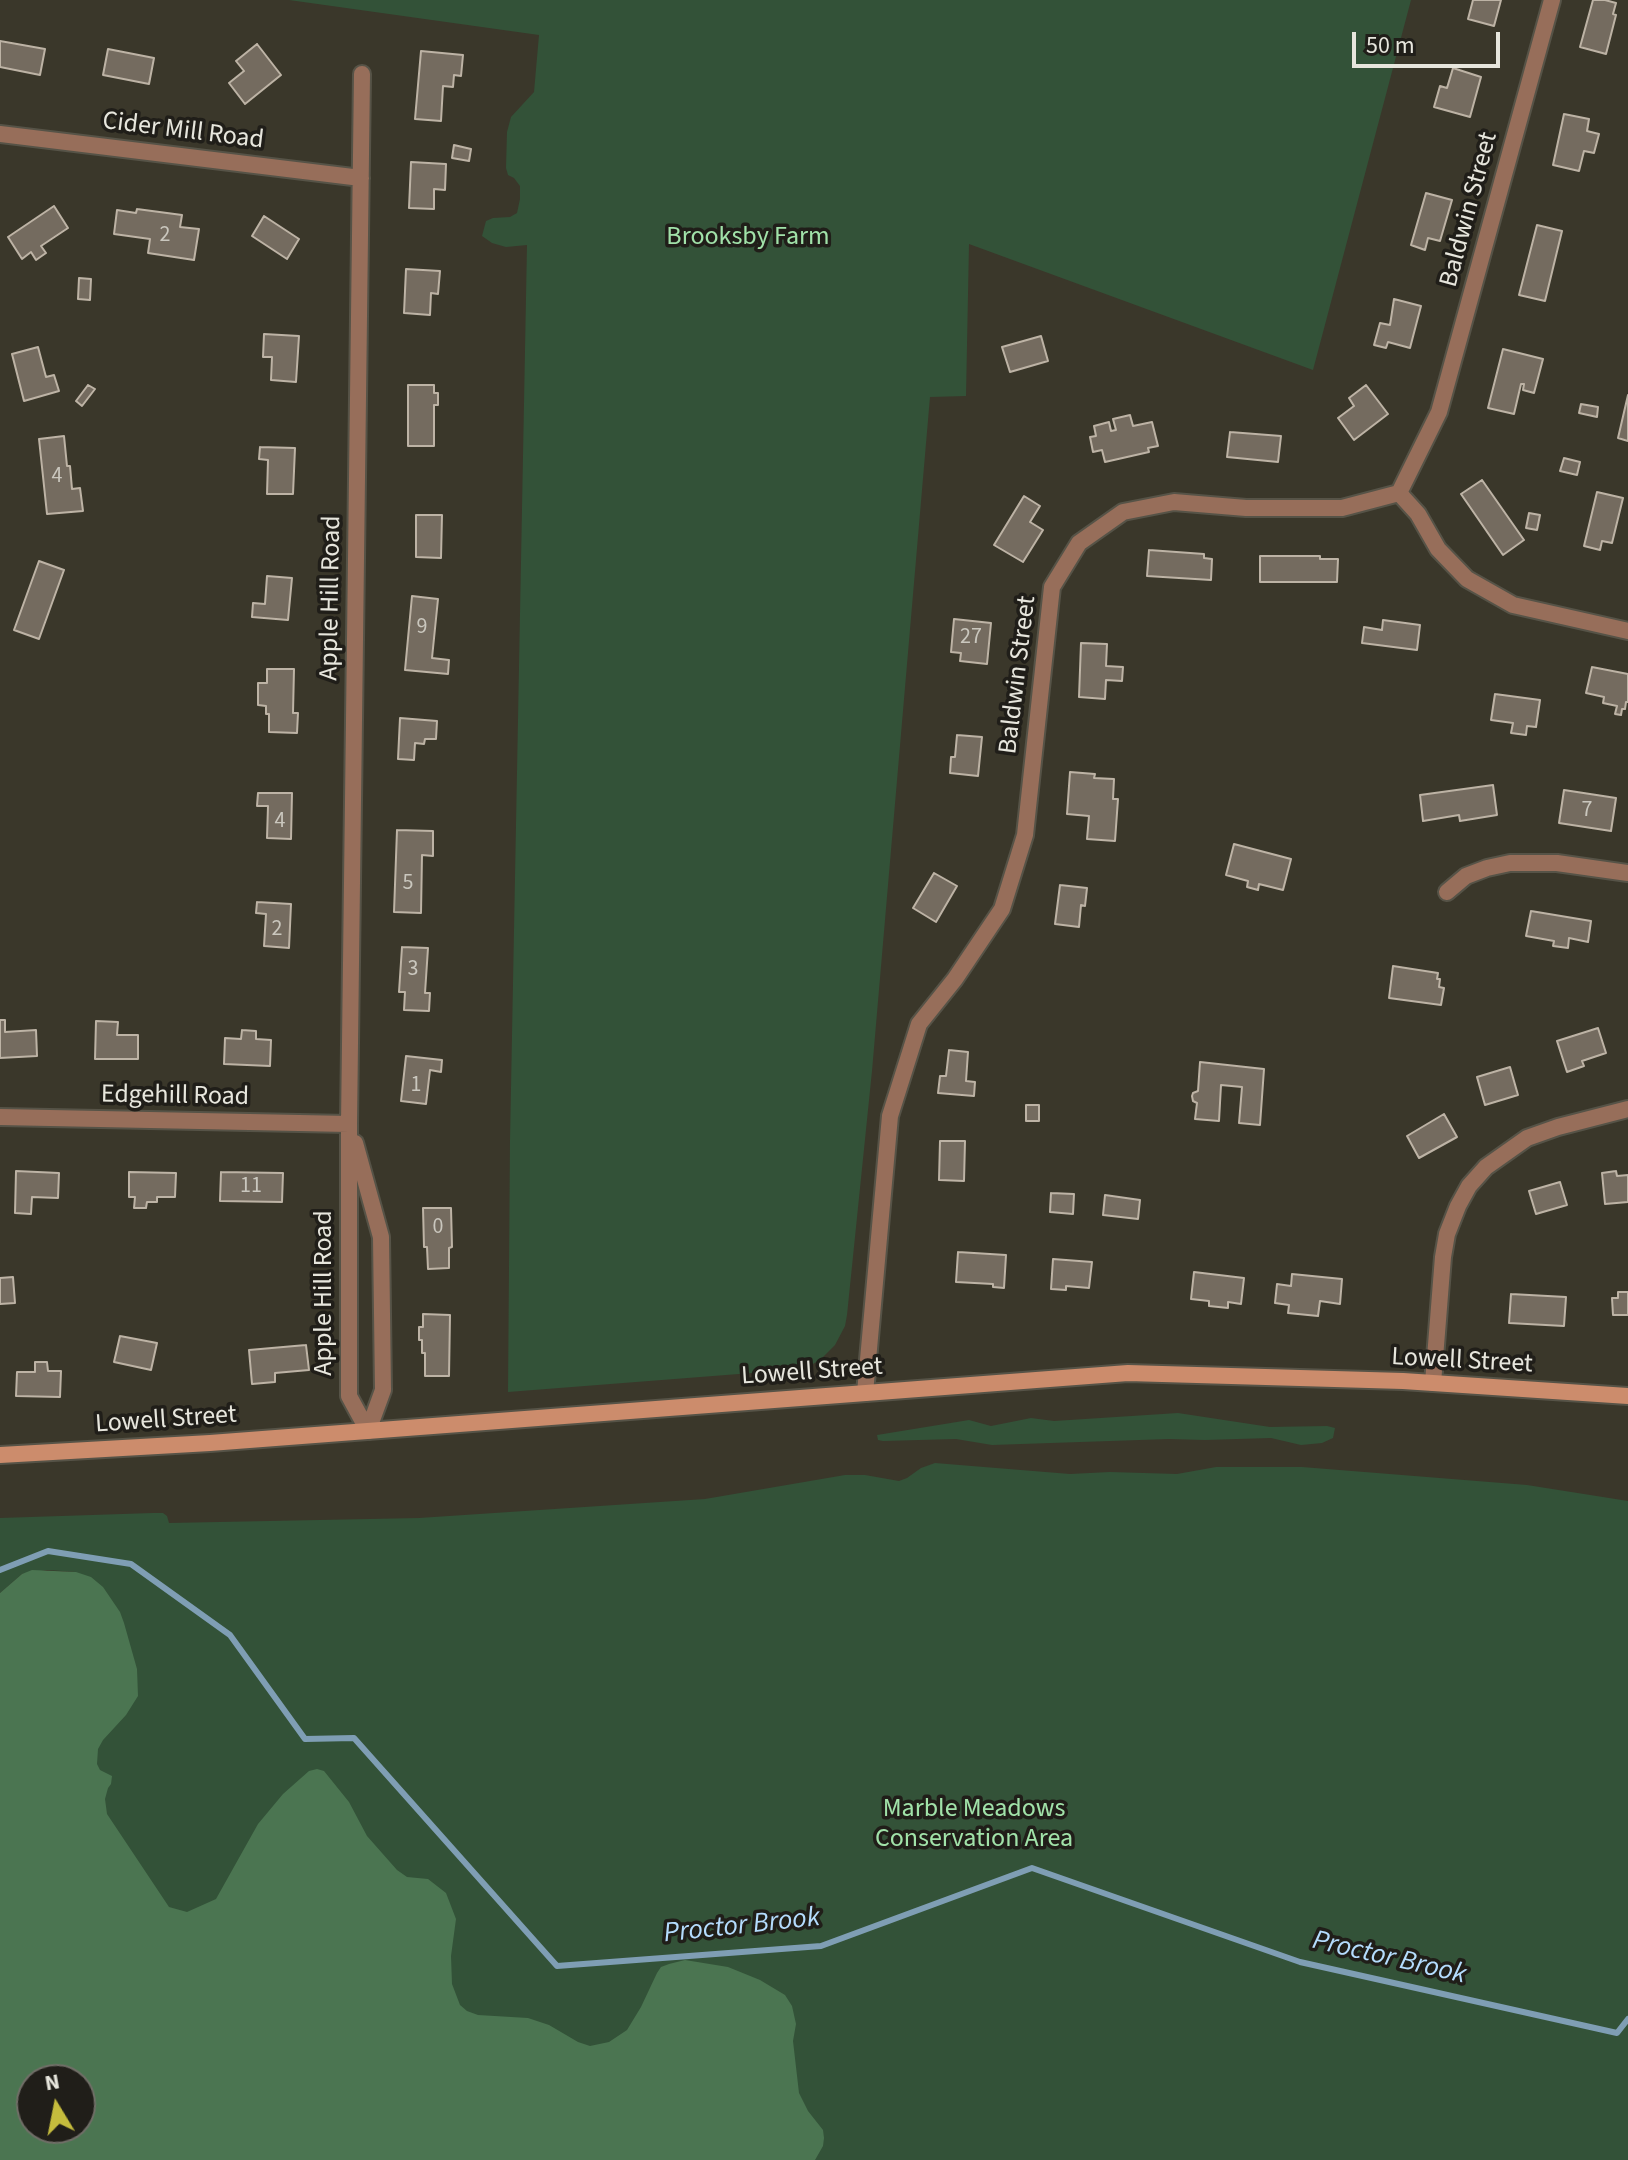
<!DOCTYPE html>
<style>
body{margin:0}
#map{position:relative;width:1628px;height:2160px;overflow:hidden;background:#3a372a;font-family:"Source Sans 3",sans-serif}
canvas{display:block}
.north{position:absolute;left:16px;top:2064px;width:80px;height:80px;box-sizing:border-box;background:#201e19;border:2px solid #706e67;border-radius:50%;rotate:350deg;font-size:22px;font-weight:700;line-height:32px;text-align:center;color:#e7e6dd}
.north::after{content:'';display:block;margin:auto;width:28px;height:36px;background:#c5bc3d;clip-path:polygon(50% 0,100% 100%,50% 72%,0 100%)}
.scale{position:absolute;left:1352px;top:32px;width:148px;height:36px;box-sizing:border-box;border:4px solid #e7e6dd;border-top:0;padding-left:10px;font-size:24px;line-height:28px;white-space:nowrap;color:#e7e6dd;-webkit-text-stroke:6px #201e19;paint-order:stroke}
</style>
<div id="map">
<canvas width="1628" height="2160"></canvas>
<div class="north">N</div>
<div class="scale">50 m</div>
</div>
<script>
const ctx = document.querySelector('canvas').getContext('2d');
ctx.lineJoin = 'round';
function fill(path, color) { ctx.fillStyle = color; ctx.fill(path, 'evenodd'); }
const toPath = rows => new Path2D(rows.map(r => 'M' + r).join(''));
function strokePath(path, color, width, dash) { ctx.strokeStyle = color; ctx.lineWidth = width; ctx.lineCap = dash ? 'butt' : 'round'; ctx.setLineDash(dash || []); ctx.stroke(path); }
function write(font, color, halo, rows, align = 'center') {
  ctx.font = font + ' "Source Sans 3",sans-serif'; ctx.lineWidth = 7; ctx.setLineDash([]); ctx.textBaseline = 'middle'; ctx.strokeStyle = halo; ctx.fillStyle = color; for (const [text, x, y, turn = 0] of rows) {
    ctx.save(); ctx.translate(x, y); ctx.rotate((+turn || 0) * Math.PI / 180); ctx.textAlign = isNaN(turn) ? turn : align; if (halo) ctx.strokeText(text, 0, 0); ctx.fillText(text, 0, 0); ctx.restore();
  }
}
fill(toPath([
 [289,0,1411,0,1313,370,969,244,966,396,930,397,872,1071,847,1315,845,1326,835,1345,820,1360,811,1365,790,1370,508,1392,510,1140,527,245,506,247,492,243,482,236,486,221,493,218,510,217,517,213,520,199,520,186,514,178,508,175,506,168,507,132,511,117,534,92,539,35],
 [1178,1413,1270,1427,1327,1426,1335,1428,1333,1438,1322,1443,1301,1445,1271,1438,1205,1440,1169,1439,992,1445,956,1439,883,1441,878,1440,877,1435,969,1420,991,1426,1031,1418,1054,1421],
 [935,1463,1070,1474,1110,1472,1177,1474,1216,1467,1302,1467,1527,1485,1628,1501,1628,2160,187,2160,80,2080,32,2080,0,2101,76,1572,47,1570,22,1574,0,1593,0,1518,153,1513,163,1513,167,1516,169,1523,419,1518,705,1499,845,1475,865,1475,899,1481,907,1478,921,1468]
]), '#335238');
fill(toPath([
 [32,1570,76,1572,91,1577,103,1587,120,1612,124,1623,137,1669,138,1696,126,1715,103,1740,98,1749,97,1764,100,1770,112,1776,111,1784,108,1788,105,1799,107,1814,169,1907,187,1912,216,1899,258,1824,283,1794,309,1771,317,1769,324,1771,349,1802,367,1836,397,1870,407,1877,428,1879,446,1893,456,1919,451,1956,452,1984,460,2005,467,2011,478,2015,528,2018,549,2025,578,2042,590,2046,609,2042,627,2030,641,2007,657,1973,661,1967,669,1964,685,1960,728,1967,760,1980,785,1995,792,2006,796,2024,793,2041,799,2093,808,2111,823,2130,824,2138,823,2146,815,2160,0,2160,0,1593,22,1574],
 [80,2080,80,2128,32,2128,32,2080]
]), '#4b7551');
strokePath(toPath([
 [0,1570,48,1551,131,1564,230,1635,305,1739,354,1738,557,1966,821,1946,1032,1868,1300,1962,1617,2033,1628,2019]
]), '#7f9eb4', 6);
const building = toPath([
 [1473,0,1501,0,1494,26,1468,19,1473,0],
 [1593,0,1605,0,1616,3,1613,14,1616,15,1606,54,1580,47,1593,0],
 [0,41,45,49,40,75,0,67,0,41],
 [257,44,281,75,245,104,229,83,244,71,236,61,257,44],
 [108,49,154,58,149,84,103,75,108,49],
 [421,51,463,55,461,76,454,75,453,87,443,86,441,121,415,119,421,51],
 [1453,68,1481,77,1470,117,1434,107,1440,86,1447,88,1453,68],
 [1564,114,1589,119,1587,131,1599,134,1594,153,1584,151,1579,171,1553,165,1564,114],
 [454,145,471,149,469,161,452,158,454,145],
 [411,162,446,164,445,190,434,189,434,209,409,208,411,162],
 [1426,193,1452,200,1440,241,1428,238,1425,250,1411,245,1426,193],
 [54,206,68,228,41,246,46,253,36,260,31,252,22,259,8,237,54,206],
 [137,209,182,215,180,227,199,229,194,260,148,253,150,239,114,234,117,210,136,213,137,209],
 [264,216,299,239,287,259,252,236,264,216],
 [1537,225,1562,231,1545,301,1519,295,1537,225],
 [406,269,440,271,438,294,431,293,430,315,404,313,406,269],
 [79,278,91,279,90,300,78,299,79,278],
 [1394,299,1421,306,1410,348,1388,342,1386,348,1374,345,1380,323,1390,325,1394,299],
 [264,334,299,336,296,382,271,380,272,357,263,357,264,334],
 [1041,336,1048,361,1010,372,1002,347,1041,336],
 [38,347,46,377,54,375,59,391,24,401,12,354,38,347],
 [1503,349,1543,359,1534,393,1523,390,1524,384,1521,384,1514,414,1488,408,1503,349],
 [88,385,95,389,82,406,76,401,88,385],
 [408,385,434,385,434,393,438,393,438,405,434,405,434,446,408,446,408,385],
 [1366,385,1388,414,1354,440,1338,418,1354,406,1349,398,1366,385],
 [1628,395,1628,441,1618,438,1628,395],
 [1581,404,1598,407,1597,417,1579,413,1581,404],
 [1130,415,1133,426,1152,422,1158,446,1148,448,1149,452,1105,462,1102,450,1093,452,1090,437,1096,436,1094,426,1109,422,1111,431,1116,430,1113,419,1130,415],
 [1230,432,1281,436,1278,462,1227,457,1230,432],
 [64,436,67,466,70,466,72,489,80,488,83,511,47,514,39,439,64,436],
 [260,447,295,448,293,494,267,494,268,460,259,459,260,447],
 [1564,458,1580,462,1577,475,1560,471,1564,458],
 [1482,480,1524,540,1503,555,1461,494,1482,480],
 [1597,492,1623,498,1612,543,1602,541,1600,550,1584,546,1597,492],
 [1024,496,1040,506,1030,522,1043,530,1023,562,994,545,1024,496],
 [1529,513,1540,515,1537,530,1526,528,1529,513],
 [416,515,442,515,441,558,416,557,416,515],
 [1149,550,1204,554,1204,558,1212,559,1211,580,1147,576,1149,550],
 [1260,556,1320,556,1320,559,1338,559,1337,582,1260,582,1260,556],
 [39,561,64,570,39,639,14,630,39,561],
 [267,576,292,578,288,620,252,617,253,603,265,604,267,576],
 [412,596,438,599,432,658,449,660,448,674,405,670,412,596],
 [954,619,991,623,987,664,960,661,961,653,951,652,954,619],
 [1383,620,1420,625,1417,650,1362,643,1364,627,1382,630,1383,620],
 [1081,643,1107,644,1106,666,1123,667,1122,681,1106,680,1105,699,1079,697,1081,643],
 [1592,667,1628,674,1628,702,1626,702,1625,709,1622,709,1621,715,1615,714,1617,706,1603,703,1604,697,1586,693,1592,667],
 [267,669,294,669,293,713,298,713,297,733,269,732,269,714,266,714,266,706,258,705,258,683,267,683,267,669],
 [1495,694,1540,700,1536,727,1527,726,1526,735,1511,733,1513,723,1491,720,1495,694],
 [400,718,437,721,436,739,425,739,424,744,415,743,414,760,398,759,400,718],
 [957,735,982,737,978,776,950,773,951,757,955,757,957,735],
 [1070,772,1095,774,1094,778,1114,779,1113,799,1118,799,1115,841,1087,839,1089,816,1067,814,1070,772],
 [1493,785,1497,815,1460,821,1459,815,1423,821,1420,795,1493,785],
 [1564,790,1616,798,1611,831,1559,823,1564,790],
 [258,793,292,793,291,839,267,838,268,806,257,806,258,793],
 [397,830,433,831,433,856,422,855,421,913,394,912,397,830],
 [1234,844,1291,859,1283,890,1259,884,1258,890,1247,887,1248,881,1226,875,1234,844],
 [934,873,957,886,936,922,913,908,934,873],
 [1060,885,1087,888,1085,906,1081,905,1079,927,1055,924,1060,885],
 [257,902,291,904,289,948,264,946,266,914,256,913,257,902],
 [1531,911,1591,921,1588,942,1569,938,1568,948,1553,946,1554,941,1526,936,1531,911],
 [402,947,428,948,425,993,430,993,429,1011,404,1010,405,992,399,992,402,947],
 [1393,966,1438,973,1437,979,1440,979,1439,987,1444,988,1441,1005,1389,998,1393,966],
 [0,1020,5,1020,5,1032,36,1030,37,1056,0,1058,0,1020],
 [96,1021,118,1022,117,1035,138,1035,138,1059,95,1059,96,1021],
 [1598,1028,1606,1053,1582,1061,1584,1066,1567,1072,1557,1041,1598,1028],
 [242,1030,256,1031,256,1039,271,1040,270,1066,224,1064,225,1038,241,1039,242,1030],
 [949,1050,968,1052,966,1081,975,1082,974,1096,938,1093,940,1076,946,1076,949,1050],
 [406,1056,442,1060,441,1072,430,1070,426,1104,401,1101,406,1056],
 [1200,1062,1264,1069,1260,1125,1239,1123,1242,1087,1221,1085,1219,1121,1195,1119,1197,1103,1193,1101,1192,1096,1193,1093,1198,1091,1200,1062],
 [1510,1067,1518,1095,1485,1105,1477,1077,1510,1067],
 [1026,1105,1039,1105,1039,1121,1026,1121,1026,1105],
 [1444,1114,1457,1137,1419,1158,1407,1136,1444,1114],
 [940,1141,965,1141,964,1181,939,1180,940,1141],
 [16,1171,59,1173,58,1198,32,1197,31,1214,15,1213,16,1171],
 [1616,1171,1617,1176,1628,1175,1628,1202,1605,1204,1602,1173,1616,1171],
 [129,1172,176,1173,175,1197,157,1197,157,1202,147,1202,146,1208,134,1208,135,1197,129,1197,129,1172],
 [221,1172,283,1173,282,1202,220,1201,221,1172],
 [1560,1182,1567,1205,1536,1214,1529,1191,1560,1182],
 [1051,1193,1074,1194,1073,1214,1050,1212,1051,1193],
 [1105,1195,1140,1200,1138,1219,1103,1215,1105,1195],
 [423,1208,451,1208,452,1247,449,1248,449,1268,428,1269,427,1247,424,1247,423,1208],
 [958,1252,1006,1255,1004,1288,993,1287,993,1284,956,1282,958,1252],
 [1053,1259,1092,1262,1089,1288,1066,1286,1066,1290,1051,1289,1053,1259],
 [1194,1272,1244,1278,1241,1304,1228,1302,1228,1308,1209,1306,1209,1301,1191,1299,1194,1272],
 [1292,1274,1342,1279,1340,1304,1320,1301,1318,1316,1288,1313,1289,1305,1275,1303,1277,1284,1291,1286,1292,1274],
 [13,1277,15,1303,0,1304,0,1278,13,1277],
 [1618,1292,1628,1292,1628,1315,1613,1315,1612,1298,1618,1298,1618,1292],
 [1511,1294,1566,1297,1564,1326,1509,1323,1511,1294],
 [423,1314,450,1315,449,1376,425,1376,425,1353,422,1353,422,1340,419,1340,419,1327,423,1327,423,1314],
 [120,1336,157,1343,151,1370,114,1362,120,1336],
 [306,1345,309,1370,275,1373,275,1382,252,1384,249,1350,306,1345],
 [35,1362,47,1362,48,1371,61,1371,60,1397,16,1396,17,1372,35,1372,35,1362]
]);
fill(building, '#746b5f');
strokePath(building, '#bdb3a5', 2);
const minor = toPath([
 [362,74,349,1124,349,1396,368,1431],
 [0,134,361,178],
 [1399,493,1418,514,1438,549,1467,579,1513,605,1628,631],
 [1447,892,1466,876,1487,868,1510,863,1557,863,1628,873],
 [0,1117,349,1124],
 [355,1143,381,1237,383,1390,368,1431],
 [1433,1383,1443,1257,1447,1234,1458,1206,1469,1186,1486,1167,1527,1138,1558,1127,1628,1109],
 [865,1393,890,1116,919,1024,955,979,1002,909,1025,835,1052,587,1079,543,1123,512,1174,502,1246,508,1342,508,1399,493,1439,412,1552,0]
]);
const secondary = toPath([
 [0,1455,210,1443,1128,1373,1403,1381,1628,1396]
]);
strokePath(minor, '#565347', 20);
strokePath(secondary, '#565347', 20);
strokePath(minor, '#976e5a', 16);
strokePath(secondary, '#cc8c6c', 16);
write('22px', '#cac7be', null, [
 ["2",165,236],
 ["4",57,477],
 ["9",422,628],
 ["27",971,638],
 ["7",1587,811],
 ["4",280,822],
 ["5",408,884],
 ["2",277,930],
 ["3",413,970],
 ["1",416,1086],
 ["11",251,1187],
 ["0",438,1228]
]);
write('26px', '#e7e6dd', '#201e19', [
 ["Cider Mill Road",183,132,7],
 ["Baldwin Street",1470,210,-75],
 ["Apple Hill Road",332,598,-89],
 ["Baldwin Street",1019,675,-83],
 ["Edgehill Road",175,1097,1],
 ["Apple Hill Road",325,1293,-90],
 ["Lowell Street",1462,1362,3],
 ["Lowell Street",812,1373,-4],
 ["Lowell Street",166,1421,-4]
]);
write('26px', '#a1e2a9', '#201e19', [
 ["Brooksby Farm",748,238],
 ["Marble Meadows",974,1810],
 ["Conservation Area",974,1840]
]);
write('italic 28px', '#b4dcfd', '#201e19', [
 ["Proctor Brook",742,1927,-6],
 ["Proctor Brook",1389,1959,13]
]);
</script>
